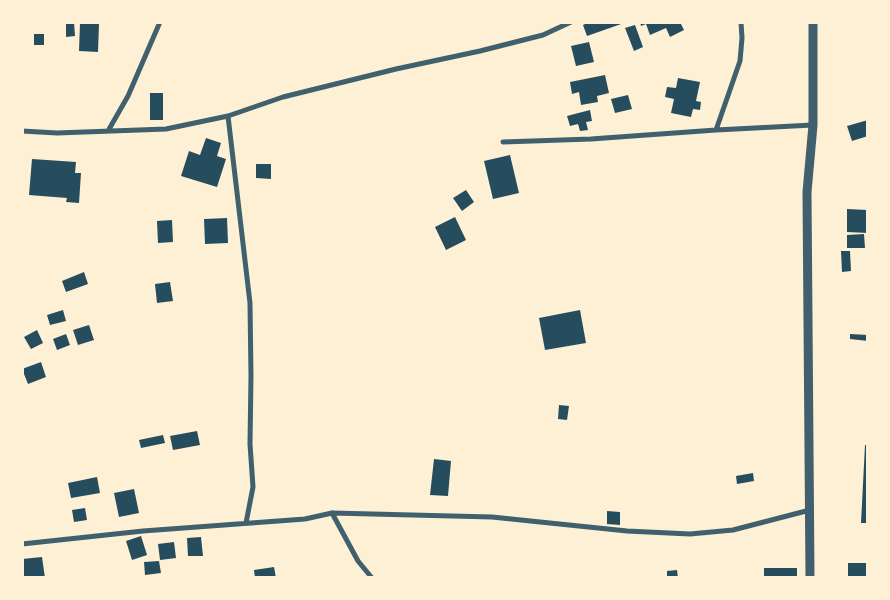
<!DOCTYPE html>
<style>
body{margin:0}
#map{position:relative;width:890px;height:600px;overflow:hidden;background:#fdf0d5;font-family:Helvetica,sans-serif}
canvas{display:block}
.frame{position:absolute;inset:0;border:24px solid #fdf0d5;pointer-events:none}
</style>
<div id="map">
<canvas width="890" height="600"></canvas>
<div class="frame"></div>
</div>
<script>
const ctx = document.querySelector('canvas').getContext('2d');
ctx.lineJoin = 'round';
function fill(path, color) { ctx.fillStyle = color; ctx.fill(path, 'evenodd'); }
const toPath = rows => new Path2D(rows.map(r => 'M' + r).join(''));
function strokePath(path, color, width, dash) { ctx.strokeStyle = color; ctx.lineWidth = width; ctx.lineCap = dash ? 'butt' : 'round'; ctx.setLineDash(dash || []); ctx.stroke(path); }
fill(toPath([
 [66,22,74,22,75,36,66,37],
 [589,22,624,22,624,23,587,36,583,25],
 [640,22,680,22,684,30,670,37,666,28,650,35,646,24,641,26],
 [80,23,99,24,98,52,79,51],
 [635,25,643,47,634,51,625,28],
 [34,34,44,34,44,45,34,45],
 [589,42,594,62,576,66,571,46],
 [605,75,609,93,597,96,598,102,581,105,579,92,572,94,570,82],
 [678,78,700,82,696,101,701,102,700,110,693,109,691,117,671,113,674,99,665,97,667,87,676,88],
 [150,93,163,93,163,120,150,120],
 [628,95,632,109,615,113,611,99],
 [590,110,592,121,586,122,588,130,580,131,578,124,570,126,567,116],
 [868,120,868,136,852,141,847,126],
 [206,138,221,143,217,156,226,159,217,187,181,176,189,151,200,155],
 [510,155,519,193,493,199,484,161],
 [32,159,76,162,75,173,81,173,79,203,66,202,67,198,29,195],
 [256,164,271,164,271,179,256,178],
 [466,190,474,202,462,211,453,198],
 [847,209,868,210,868,233,847,232],
 [455,217,466,240,446,250,435,227],
 [227,218,228,243,205,244,204,219],
 [172,220,173,242,158,243,157,221],
 [864,234,865,248,847,248,847,235],
 [841,251,850,251,851,271,842,272],
 [84,272,88,284,66,292,62,281],
 [170,282,173,301,157,303,155,284],
 [63,310,66,321,50,325,47,315],
 [580,310,586,343,545,350,539,318],
 [89,325,94,340,78,345,73,330],
 [37,330,43,343,31,349,24,337],
 [66,334,70,345,57,350,53,339],
 [850,334,868,335,868,341,850,339],
 [41,362,46,377,28,384,22,369],
 [559,405,569,406,567,420,558,419],
 [197,431,200,445,173,450,170,436],
 [163,435,165,443,141,448,139,440],
 [865,445,868,445,868,523,861,523],
 [434,459,451,461,448,496,430,495],
 [753,473,754,481,737,484,736,476],
 [97,477,100,493,71,498,68,483],
 [134,489,139,513,119,517,114,493],
 [85,508,87,520,74,522,72,510],
 [607,511,620,512,620,525,607,524],
 [141,536,147,555,132,560,126,541],
 [201,537,203,556,188,556,187,538],
 [174,542,176,558,160,560,158,544],
 [42,557,45,578,23,578,22,559],
 [159,561,161,573,145,575,144,562],
 [848,563,868,563,868,578,848,578],
 [274,567,276,578,255,578,254,570],
 [764,568,797,568,797,578,764,578],
 [677,570,678,578,667,578,667,571]
]), '#264d5e');
strokePath(toPath([
 [228,116,250,303,251,376,250,444,253,487,246,523],
 [716,130,740,61,742,38,741,22],
 [22,131,57,133,166,129,228,116,283,97,396,69,480,51,543,35,571,22],
 [108,131,128,96,160,22],
 [503,142,591,139,716,130,813,125],
 [332,513,358,561,372,578],
 [22,544,143,531,305,519,332,513,492,517,627,531,690,534,733,530,810,510]
]), '#3f606c', 5);
strokePath(toPath([
 [810,578,807,192,813,125,813,22]
]), '#3f606c', 9);
</script>
